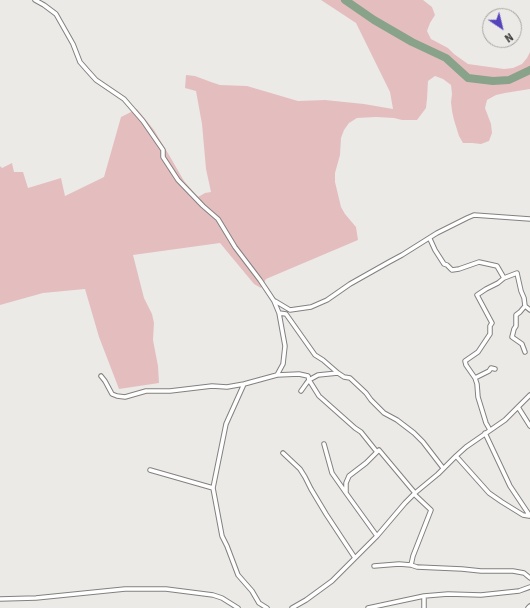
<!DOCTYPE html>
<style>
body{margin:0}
#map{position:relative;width:530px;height:608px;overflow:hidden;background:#eceae7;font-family:"Source Sans 3",sans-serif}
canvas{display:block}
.north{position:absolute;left:482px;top:8px;width:40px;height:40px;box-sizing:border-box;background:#eceae7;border:1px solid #a3a29f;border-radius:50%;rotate:145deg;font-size:11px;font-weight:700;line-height:16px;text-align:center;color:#353534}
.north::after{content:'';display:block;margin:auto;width:14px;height:18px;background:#5344bc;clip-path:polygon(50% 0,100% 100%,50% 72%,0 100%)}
</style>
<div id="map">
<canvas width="530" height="608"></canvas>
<div class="north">N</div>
</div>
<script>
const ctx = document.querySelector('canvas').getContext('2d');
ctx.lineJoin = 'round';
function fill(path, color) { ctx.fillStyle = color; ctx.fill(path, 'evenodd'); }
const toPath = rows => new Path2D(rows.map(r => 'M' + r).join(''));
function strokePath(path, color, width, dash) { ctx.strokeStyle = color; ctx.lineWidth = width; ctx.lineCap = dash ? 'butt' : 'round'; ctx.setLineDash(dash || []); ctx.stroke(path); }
fill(toPath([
 [321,0,423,0,432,7,435,15,430,23,427,31,431,39,448,48,454,54,468,64,504,69,513,68,522,64,527,58,530,52,530,89,505,93,496,95,487,100,485,108,491,124,492,133,489,141,481,144,472,143,463,143,459,136,454,120,452,111,451,102,452,94,451,85,443,79,435,76,428,81,427,99,426,108,417,120,402,120,394,118,376,117,357,118,349,123,344,130,341,138,340,155,335,173,335,182,341,207,345,214,356,227,358,240,266,279,261,288,254,284,220,243,133,255,144,298,152,314,154,323,153,340,158,366,159,383,119,389,99,337,85,289,43,293,0,305,0,166,2,168,12,163,14,172,23,172,28,188,61,178,65,196,104,177,121,117,137,109,154,130,169,155,184,181,198,197,205,193,211,192,206,169,202,124,196,91,185,88,186,75,195,76,211,82,220,85,247,86,298,101,325,100,364,104,393,109,390,92,356,23]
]), '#e4bebe');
strokePath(toPath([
 [345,0,374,20,412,42,446,58,468,78,493,81,509,80,530,70]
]), '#89a28a', 8);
const street = toPath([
 [35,0,44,5,56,14,73,44,80,62,87,70,96,80,124,99,143,121,163,150,163,157,178,180,203,206,218,219,235,247,260,280,274,301,279,313,285,346,283,364,277,375],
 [430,239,435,250,444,264,447,265,452,270,459,269,479,262,497,266,504,278,517,273,521,291,524,298,525,306,530,310],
 [275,301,290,310,311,307,327,300,350,284,389,262,402,255,437,233,467,218,474,215,530,219],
 [525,306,520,312,516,315,516,326,514,329,512,337,522,344,525,352],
 [279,313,286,314,315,355,323,360,338,373],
 [101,376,105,381,112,394,117,396,125,397,146,391,170,391,212,386,227,387,244,384,277,375,299,374,308,376,309,380,318,375,338,373,344,377,350,378,366,393,371,400,384,413,397,420,414,433,423,442,443,468],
 [475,378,489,371,491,368,495,369],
 [244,384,226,424,213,488,222,536,227,546,238,575,252,591,259,603,267,608],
 [301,391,306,384,309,380,319,396,355,428,361,432,377,452,379,450,415,493],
 [518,407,530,426],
 [490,430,486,423,478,397,477,384,475,378,466,365,465,361,478,352,490,334,490,326,492,323,477,295,486,289,498,283,504,278],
 [485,433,510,486,530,516],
 [324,444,332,473,346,493],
 [283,453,300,469,305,477,311,489,326,514,355,558],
 [456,456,489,493,502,502,523,515,529,516],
 [150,470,213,488],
 [377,536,346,493,346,483,349,476,366,463,377,452],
 [411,565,413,556,431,510,414,494],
 [374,566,399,564,411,565,417,567,462,569,481,571,513,571,524,573,530,578],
 [424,596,424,608],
 [0,599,36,598,125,589,166,589,213,595,222,598,238,608],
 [292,608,306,600,332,581,377,536,405,503,415,493,438,474,456,456,466,447,505,420,530,395],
 [368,608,424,596,448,594,481,595,519,591,530,587],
 [528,608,530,606]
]);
strokePath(street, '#83817f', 5.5);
strokePath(street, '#fff', 3.5);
</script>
